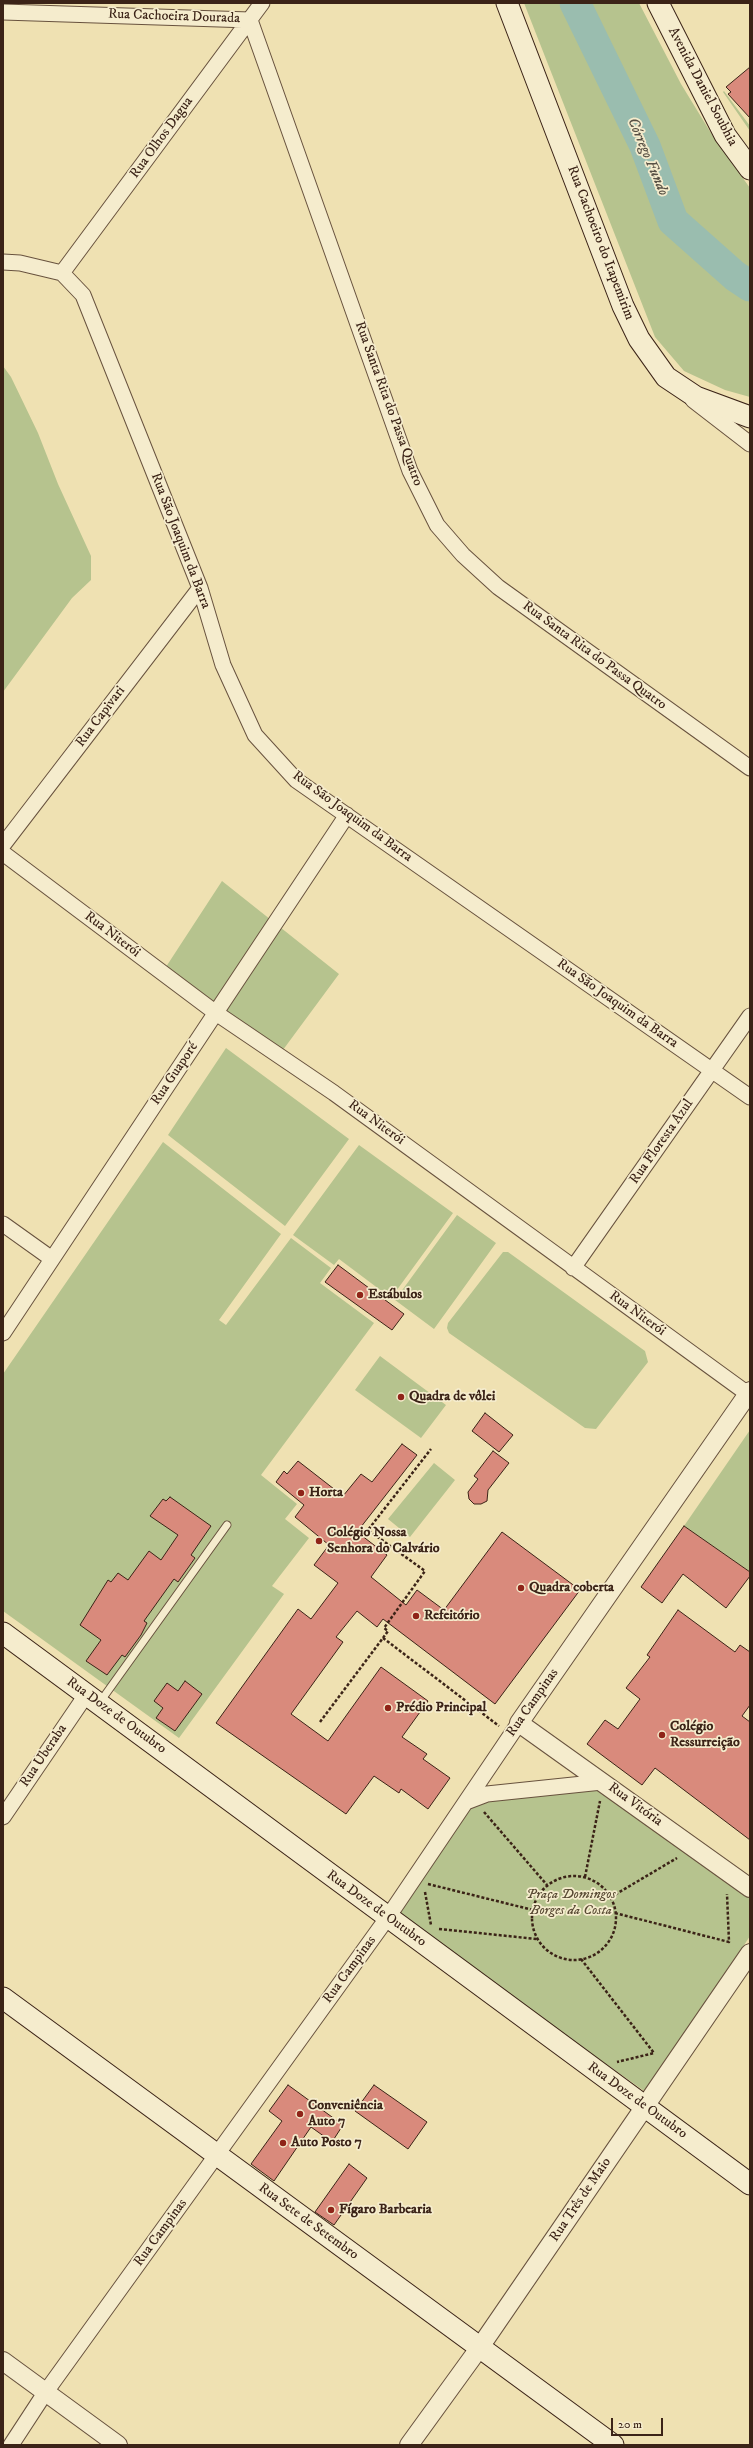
<!DOCTYPE html>
<meta charset="utf-8">
<style>
body{margin:0}
#map{position:relative;width:753px;height:2448px;overflow:hidden;background:#efe1b2;font-family:"IM FELL DW Pica",serif}
canvas{display:block}
.frame{position:absolute;inset:0;border:4px solid #3b2317;pointer-events:none}
.scale{position:absolute;left:611px;top:2418px;width:52px;height:18px;box-sizing:border-box;border:2px solid #3b2317;border-top:0;padding-left:5px;font-size:12px;line-height:14px;white-space:nowrap;color:#3b2317;-webkit-text-stroke:3px #f5eccd;paint-order:stroke}
</style>
<div id="map">
<canvas width="753" height="2448"></canvas>
<div class="frame"></div>
<div class="scale">20 m</div>
</div>
<script>
const ctx = document.querySelector('canvas').getContext('2d');
ctx.lineJoin = 'round';
function fill(path, color) { ctx.fillStyle = color; ctx.fill(path, 'evenodd'); }
const toPath = rows => new Path2D(rows.map(r => 'M' + r).join(''));
function strokePath(path, color, width, dash) { ctx.strokeStyle = color; ctx.lineWidth = width; ctx.lineCap = dash ? 'butt' : 'round'; ctx.setLineDash(dash || []); ctx.stroke(path); }
function write(font, color, halo, rows, align = 'center') {
  ctx.font = font + ' "IM FELL DW Pica",serif'; ctx.lineWidth = 3.5; ctx.setLineDash([]); ctx.textBaseline = 'middle'; ctx.strokeStyle = halo; ctx.fillStyle = color; for (const [text, x, y, turn = 0] of rows) {
    ctx.save(); ctx.translate(x, y); ctx.rotate((+turn || 0) * Math.PI / 180); ctx.textAlign = isNaN(turn) ? turn : align; if (halo) ctx.strokeText(text, 0, 0); ctx.fillText(text, 0, 0); ctx.restore();
  }
}
fill(toPath([
 [524,3,639,3,681,84,714,138,750,188,750,397,725,390,684,371,655,337],
 [724,91,750,126,750,131,723,92],
 [3,366,11,377,38,433,58,484,91,556,91,580,72,598,3,692],
 [222,881,339,974,277,1058,162,973],
 [226,1048,349,1139,285,1226,168,1135],
 [163,1142,281,1234,219,1320,226,1325,291,1238,331,1268,320,1283,374,1323,261,1475,297,1504,285,1519,309,1538,272,1586,284,1594,179,1738,3,1611,3,1374],
 [359,1145,453,1213,391,1298,339,1259,334,1265,293,1235],
 [457,1215,496,1243,434,1329,395,1300],
 [503,1252,508,1252,645,1351,648,1362,596,1429,585,1428,449,1333,447,1328,448,1323],
 [380,1356,446,1405,421,1438,355,1390],
 [750,1430,750,1572,684,1526],
 [434,1463,455,1480,410,1537,388,1519],
 [603,1789,750,1898,750,1936,647,2093,398,1916,473,1804,490,1798]
]), '#b6c38e');
strokePath(toPath([
 [575,3,645,146,673,221,735,276,750,286]
]), '#9abdaf', 31);
const building = toPath([
 [750,67,750,118,728,94,731,92,726,87,750,67],
 [338,1265,404,1314,392,1330,325,1282,338,1265],
 [485,1413,513,1435,499,1452,472,1431,485,1413],
 [402,1444,417,1455,357,1532,387,1555,371,1577,406,1605,417,1590,444,1610,502,1532,580,1590,495,1704,383,1619,377,1627,357,1611,336,1637,343,1642,291,1714,328,1741,381,1667,428,1701,402,1737,427,1754,423,1759,450,1778,428,1809,401,1789,399,1793,374,1776,346,1814,216,1723,298,1609,311,1619,338,1583,314,1565,329,1545,295,1517,304,1505,276,1482,284,1471,287,1474,298,1461,343,1496,361,1474,372,1482,402,1444],
 [493,1451,509,1463,488,1490,487,1501,481,1504,474,1504,469,1499,468,1492,478,1479,474,1476,493,1451],
 [170,1497,211,1526,191,1555,195,1558,178,1582,174,1579,144,1621,147,1623,141,1635,125,1657,122,1655,107,1675,86,1661,101,1640,80,1625,108,1580,111,1582,118,1573,128,1580,149,1551,161,1560,178,1535,150,1516,163,1499,166,1501,170,1497],
 [684,1526,750,1572,750,1576,726,1608,683,1574,662,1603,641,1587,684,1526],
 [678,1610,735,1652,740,1645,750,1652,750,1705,742,1716,750,1722,750,1840,655,1768,642,1785,587,1744,605,1720,618,1729,640,1699,626,1688,650,1657,647,1655,678,1610],
 [185,1681,202,1694,175,1731,156,1718,163,1708,154,1701,167,1683,178,1691,185,1681],
 [288,2085,343,2125,332,2142,311,2127,274,2181,251,2164,282,2121,269,2111,288,2085],
 [374,2085,427,2122,408,2149,355,2111,374,2085],
 [349,2164,367,2178,334,2225,315,2212,349,2164]
]);
fill(building, '#d98a7c');
strokePath(building, '#3b2317', 1);
const service = toPath([
 [100,1702,227,1525]
]);
const minor = toPath([
 [3,12,250,20,410,471,437,525,463,555,498,587,750,768],
 [3,262,20,263,62,273],
 [62,273,83,295,200,588,223,665,255,735,296,780,750,1097],
 [62,273,262,3],
 [693,400,750,444],
 [3,845,200,588],
 [3,853,216,1013,334,1093,748,1394],
 [3,1224,52,1259],
 [573,1268,750,1016],
 [3,1333,347,815],
 [466,1802,487,1794,602,1782],
 [3,1817,86,1695],
 [11,2445,45,2393,388,1917,519,1723]
]);
const tertiary = toPath([
 [750,1391,519,1723,750,1888],
 [3,2361,118,2445],
 [409,2445,480,2347,750,1953]
]);
const secondary = toPath([
 [507,3,623,306,639,339,666,377,696,397,750,417],
 [658,3,725,135,750,169],
 [3,1633,750,2184],
 [3,1998,613,2445]
]);
strokePath(service, '#68523e', 9);
strokePath(minor, '#68523e', 17);
strokePath(tertiary, '#68523e', 20);
strokePath(secondary, '#3b2317', 23);
strokePath(toPath([
 [383,1638,388,1631,384,1628,425,1571,368,1530,431,1449],
 [320,1722,383,1638,499,1726],
 [484,1812,547,1885],
 '532 1918a42 42 0 1 1 84 0a42 42 0 1 1-84 0Z',
 [585,1877,600,1801],
 [428,1884,533,1910],
 [425,1892,431,1925],
 [611,1897,677,1858],
 [615,1913,729,1942,727,1894],
 [439,1929,537,1939],
 [581,1959,654,2053,617,2062]
]), '#3b2317', 2.5, [3, 2]);
strokePath(service, '#f5eccd', 7);
strokePath(minor, '#f5eccd', 15);
strokePath(tertiary, '#f5eccd', 18);
strokePath(secondary, '#f5eccd', 21);
for (const [x, y, r, color] of [
 [360,1295,4,"#8f2418"],
 [401,1397,4,"#8f2418"],
 [301,1493,4,"#8f2418"],
 [319,1541,4,"#8f2418"],
 [521,1588,4,"#8f2418"],
 [416,1616,4,"#8f2418"],
 [388,1708,4,"#8f2418"],
 [662,1735,4,"#8f2418"],
 [300,2114,4,"#8f2418"],
 [283,2143,4,"#8f2418"],
 [331,2210,4,"#8f2418"]
]) { const dot = new Path2D(); dot.arc(x, y, r, 0, 2 * Math.PI); ctx.fillStyle = color; ctx.fill(dot); strokePath(dot, '#f5eccd', 1.5); }
write('14px', '#3b2317', '#f5eccd', [
 ["Rua Cachoeira Dourada",174,17,2],
 ["Avenida Daniel Soubhia",702,87,62],
 ["Rua Olhos Dagua",162,138,-54],
 ["Rua Cachoeiro do Itapemirim",600,243,69],
 ["Rua Santa Rita do Passa Quatro",388,404,70],
 ["Rua São Joaquim da Barra",180,541,69],
 ["Rua Santa Rita do Passa Quatro",594,656,36],
 ["Rua Capivari",101,717,-53],
 ["Rua São Joaquim da Barra",352,817,36],
 ["Rua Niterói",112,935,37],
 ["Rua São Joaquim da Barra",617,1004,35],
 ["Rua Guaporé",175,1074,-56],
 ["Rua Niterói",376,1123,36],
 ["Rua Floresta Azul",662,1142,-55],
 ["Rua Niterói",637,1314,36],
 ["Rua Campinas",533,1703,-55],
 ["Rua Doze de Outubro",116,1716,36],
 ["Rua Uberaba",44,1756,-56],
 ["Rua Vitória",635,1805,36],
 ["Rua Doze de Outubro",376,1909,36],
 ["Rua Campinas",350,1970,-54],
 ["Rua Doze de Outubro",637,2101,36],
 ["Rua Três de Maio",581,2200,-56],
 ["Rua Sete de Setembro",308,2222,36],
 ["Rua Campinas",161,2233,-54]
]);
write('bold 14px', '#3b2317', '#f5eccd', [
 ["Estábulos",368,1295],
 ["Quadra de vôlei",409,1397],
 ["Horta",309,1493],
 ["Colégio Nossa",327,1533],
 ["Senhora do Calvário",327,1549],
 ["Quadra coberta",529,1588],
 ["Refeitório",424,1616],
 ["Prédio Principal",396,1708],
 ["Colégio",670,1727],
 ["Ressurreição",670,1743],
 ["Conveniência",308,2106],
 ["Auto 7",308,2122],
 ["Auto Posto 7",291,2143],
 ["Fígaro Barbearia",339,2210]
], 'left');
write('italic 14px', '#5a4b35', '#f5eccd', [
 ["Praça Domingos",571,1895],
 ["Borges da Costa",571,1911]
]);
write('italic 15px', '#585145', '#f5eccd', [
 ["Córrego Fundo",647,157,67]
]);
</script>
